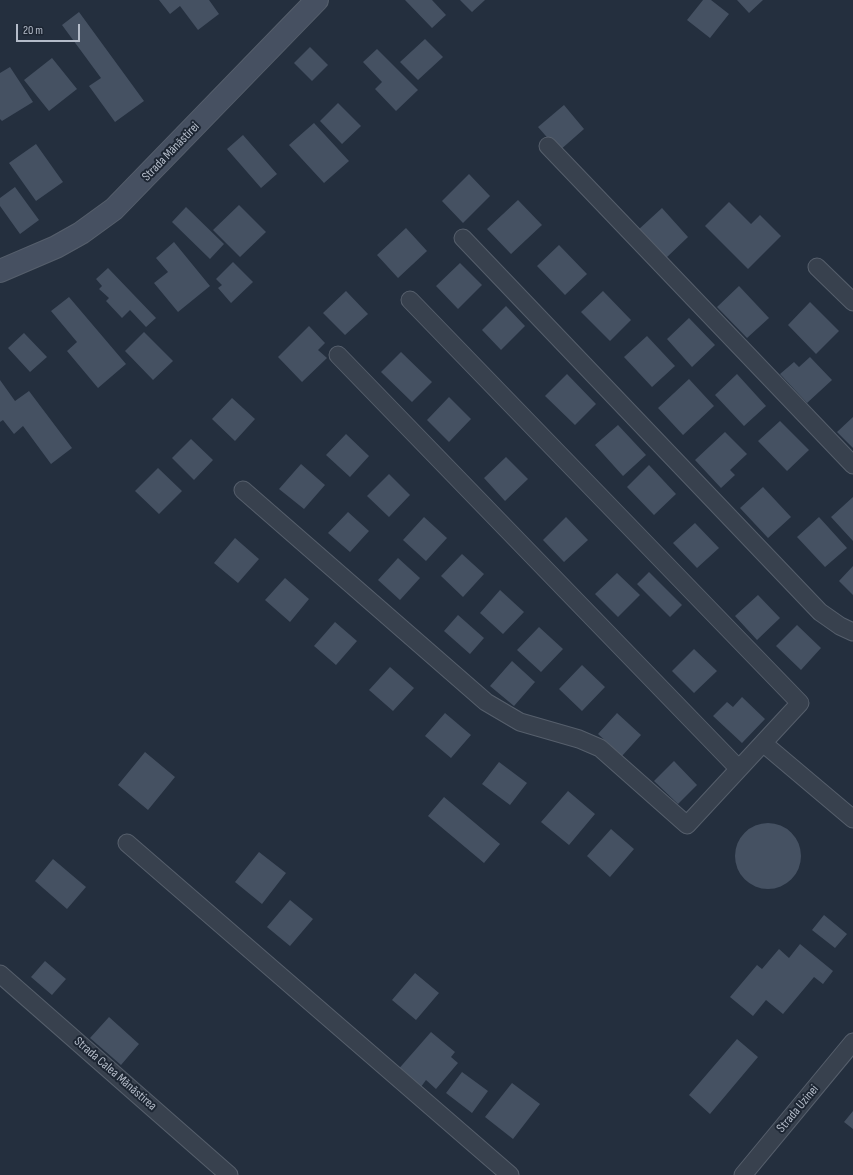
<!DOCTYPE html>
<meta charset="utf-8">
<style>
body{margin:0}
#map{position:relative;width:853px;height:1175px;overflow:hidden;background:#242f3e;font-family:"Sofia Sans Condensed",sans-serif}
canvas{display:block}
.scale{position:absolute;left:16px;top:24px;width:64px;height:18px;box-sizing:border-box;border:2px solid #b4bcc9;border-top:0;padding-left:5px;font-size:12px;line-height:14px;white-space:nowrap;color:#b4bcc9;-webkit-text-stroke:3px #1d2633;paint-order:stroke}
</style>
<div id="map">
<canvas width="853" height="1175"></canvas>
<div class="scale">20 m</div>
</div>
<script>
const ctx = document.querySelector('canvas').getContext('2d');
ctx.lineJoin = 'round';
function fill(path, color) { ctx.fillStyle = color; ctx.fill(path, 'evenodd'); }
const toPath = rows => new Path2D(rows.map(r => 'M' + r).join(''));
function strokePath(path, color, width, dash) { ctx.strokeStyle = color; ctx.lineWidth = width; ctx.lineCap = dash ? 'butt' : 'round'; ctx.setLineDash(dash || []); ctx.stroke(path); }
function write(font, color, halo, rows, align = 'center') {
  ctx.font = font + ' "Sofia Sans Condensed",sans-serif'; ctx.lineWidth = 4; ctx.setLineDash([]); ctx.textBaseline = 'middle'; ctx.strokeStyle = halo; ctx.fillStyle = color; for (const [text, x, y, turn = 0] of rows) {
    ctx.save(); ctx.translate(x, y); ctx.rotate((+turn || 0) * Math.PI / 180); ctx.textAlign = isNaN(turn) ? turn : align; if (halo) ctx.strokeText(text, 0, 0); ctx.fillText(text, 0, 0); ctx.restore();
  }
}
fill(toPath([
 [159,0,209,0,219,14,198,30,180,6,170,14],
 [405,0,432,0,446,15,432,28],
 [460,0,485,0,472,12],
 [703,0,711,0,729,14,710,38,687,20],
 [737,0,763,0,749,13],
 [79,12,144,101,115,122,89,86,101,78,62,25],
 [425,39,443,57,418,80,400,62],
 [310,47,328,65,312,81,294,63],
 [377,49,418,90,396,111,375,89,382,82,363,62],
 [52,58,77,89,49,111,24,80],
 [10,67,33,102,2,121,0,119,0,73],
 [338,103,361,126,342,144,320,121],
 [564,105,584,129,559,151,538,127],
 [314,123,349,161,324,183,289,145],
 [243,135,277,174,261,188,227,149],
 [36,144,63,182,36,201,9,163],
 [469,174,490,196,463,223,442,201],
 [15,187,39,220,20,234,0,206,0,198],
 [518,200,542,225,511,254,487,229],
 [729,202,751,224,760,215,781,236,748,269,705,226],
 [239,205,266,232,240,257,213,230],
 [186,207,224,244,210,259,172,222],
 [662,208,688,237,665,259,638,230],
 [406,228,427,251,398,278,377,255],
 [174,242,210,286,178,312,154,283,168,272,156,258],
 [559,245,587,274,565,295,537,266],
 [233,262,253,282,231,303,218,288,222,285,216,279],
 [460,263,482,285,458,309,436,286],
 [108,268,156,318,146,327,130,310,122,318,106,301,109,298,99,289,102,286,96,279],
 [739,286,769,318,747,338,717,307],
 [346,291,368,314,345,335,323,313],
 [603,291,631,320,610,341,581,312],
 [69,297,126,364,98,388,67,351,77,342,51,311],
 [810,302,839,331,816,354,788,325],
 [506,306,525,326,501,350,482,330],
 [689,318,715,345,692,367,667,339],
 [309,326,325,343,318,350,327,358,302,382,278,357],
 [144,332,173,361,153,380,125,351],
 [24,333,47,357,30,372,8,348],
 [647,336,675,366,652,387,624,357],
 [401,352,432,382,412,402,381,372],
 [810,357,832,380,807,403,780,374,794,362,799,367],
 [567,374,596,404,575,425,545,396],
 [737,374,766,406,744,426,715,395],
 [689,379,714,406,683,435,658,408],
 [0,380,15,401,29,391,72,448,51,464,23,426,14,434,3,420,0,422],
 [449,397,471,419,449,442,427,420],
 [232,398,255,419,235,441,212,419],
 [853,417,853,448,837,432],
 [780,421,809,450,787,471,758,441],
 [618,425,646,455,623,476,595,445],
 [725,432,747,454,730,470,735,475,721,488,695,460],
 [346,434,369,456,350,477,326,455],
 [191,439,213,460,194,480,172,458],
 [506,457,528,479,505,501,484,478],
 [301,464,325,485,304,509,279,489],
 [649,465,676,494,654,515,627,487],
 [158,468,182,491,159,514,135,491],
 [389,474,410,495,389,517,367,496],
 [763,487,791,517,768,538,740,508],
 [853,497,853,541,831,517],
 [348,512,369,531,350,552,328,533],
 [424,517,447,538,426,561,403,540],
 [566,517,588,540,564,562,543,540],
 [819,517,847,548,825,567,797,537],
 [695,523,719,548,697,568,673,543],
 [235,538,259,559,238,583,214,563],
 [462,554,484,574,463,597,441,576],
 [398,558,420,578,400,600,378,580],
 [853,566,853,595,839,581],
 [649,572,682,605,670,617,637,584],
 [617,573,640,595,618,617,595,594],
 [285,578,309,599,290,622,265,600],
 [500,590,524,612,503,634,480,613],
 [758,595,780,618,757,640,735,616],
 [458,615,484,638,470,654,444,631],
 [335,622,357,641,336,665,314,646],
 [797,625,821,648,801,670,776,646],
 [539,627,563,649,541,672,517,650],
 [694,649,717,671,694,693,672,671],
 [512,661,535,682,514,706,490,686],
 [582,665,605,687,582,711,559,689],
 [390,667,414,688,393,711,369,690],
 [742,697,765,719,742,743,713,716,727,702,733,707],
 [445,713,471,735,451,758,425,736],
 [617,713,641,735,622,756,598,734],
 [145,752,175,777,148,810,118,785],
 [674,761,697,785,678,804,654,781],
 [499,762,527,783,510,805,482,784],
 [568,791,595,814,569,845,541,822],
 [444,797,500,844,484,863,428,816],
 '735 856a33 33 0 1 1 66 0a33 33 0 1 1-66 0Z',
 [611,829,634,849,610,877,587,856],
 [259,852,286,873,262,904,235,882],
 [53,859,86,887,67,909,35,881],
 [290,900,313,919,290,946,267,927],
 [824,915,847,934,835,948,812,930],
 [800,944,833,971,823,984,814,977,783,1014,766,1000,753,1016,730,997,757,965,762,969,779,949,789,958],
 [45,961,66,979,52,995,31,977],
 [415,973,439,993,416,1020,392,1000],
 [109,1017,139,1044,121,1065,90,1038],
 [431,1032,455,1052,451,1057,458,1063,436,1089,426,1080,418,1091,396,1072],
 [737,1039,758,1057,710,1114,689,1095],
 [462,1072,488,1091,472,1113,446,1093],
 [512,1083,540,1104,513,1139,485,1117],
 [853,1111,853,1129,844,1122]
]), '#455162');
const street = toPath([
 [548,146,853,465],
 [463,238,820,612,840,626,853,632],
 [817,267,853,302],
 [338,355,739,769],
 [243,490,486,702,520,722,579,739,600,748,687,825,800,703,410,300],
 [763,743,853,819],
 [127,843,510,1175],
 [0,974,229,1175],
 [743,1175,853,1042]
]);
const secondary = toPath([
 [0,271,56,247,81,233,114,209,317,0]
]);
strokePath(street, '#565f6c', 19);
strokePath(secondary, '#565f6c', 24);
strokePath(street, '#38414e', 17);
strokePath(secondary, '#465061', 22);
write('13px', '#b4bcc9', '#1d2633', [
 ["Strada Mănăstirei",171,152,-46],
 ["Strada Calea Mănăstirea",115,1074,41],
 ["Strada Uzinei",798,1109,-50]
]);
</script>
